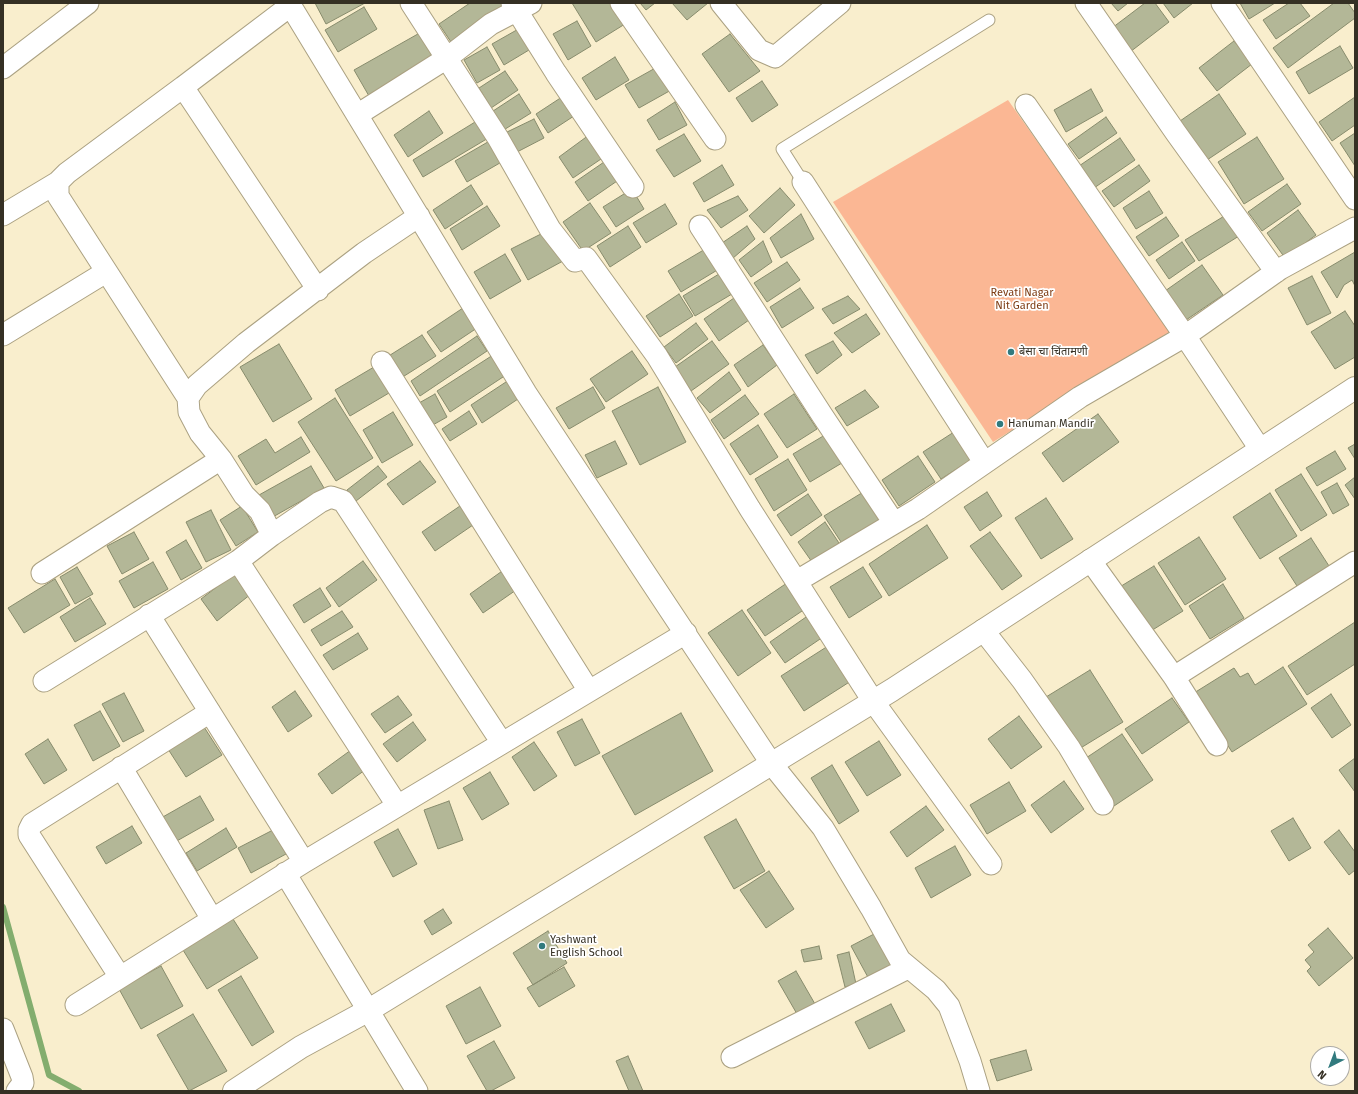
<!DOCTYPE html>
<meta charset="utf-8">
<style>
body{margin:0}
#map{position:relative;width:1358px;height:1094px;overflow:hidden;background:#f9eecd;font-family:"Fira Sans",sans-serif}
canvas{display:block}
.frame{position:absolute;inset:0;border:4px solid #353024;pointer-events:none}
.north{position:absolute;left:1310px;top:1046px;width:40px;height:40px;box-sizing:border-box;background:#fff;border:1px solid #aeaca7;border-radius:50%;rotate:222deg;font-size:11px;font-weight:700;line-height:16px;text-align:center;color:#353024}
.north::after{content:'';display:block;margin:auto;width:14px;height:18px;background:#317a7e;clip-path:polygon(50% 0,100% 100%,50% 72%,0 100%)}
</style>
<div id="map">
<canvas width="1358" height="1094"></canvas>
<div class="frame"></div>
<div class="north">N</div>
</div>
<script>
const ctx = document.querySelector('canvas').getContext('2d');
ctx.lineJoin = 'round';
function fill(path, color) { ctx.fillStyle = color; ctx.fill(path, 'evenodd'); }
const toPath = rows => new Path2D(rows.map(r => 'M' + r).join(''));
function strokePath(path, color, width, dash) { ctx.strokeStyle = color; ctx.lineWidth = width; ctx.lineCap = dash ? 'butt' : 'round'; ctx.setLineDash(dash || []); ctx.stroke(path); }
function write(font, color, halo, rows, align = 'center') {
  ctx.font = font + ' "Fira Sans","Noto Sans Devanagari",sans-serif'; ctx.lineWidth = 3.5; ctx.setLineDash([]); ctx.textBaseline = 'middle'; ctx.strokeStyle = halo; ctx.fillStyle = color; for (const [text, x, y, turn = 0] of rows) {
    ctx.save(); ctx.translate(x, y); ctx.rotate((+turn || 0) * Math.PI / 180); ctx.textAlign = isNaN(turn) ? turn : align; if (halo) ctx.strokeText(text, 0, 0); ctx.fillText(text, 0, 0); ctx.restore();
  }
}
fill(toPath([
 [1008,100,1171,331,993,442,833,202]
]), '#fbb794');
strokePath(toPath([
 [3,907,49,1075,79,1091]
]), '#83ad6e', 6);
const building = toPath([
 [315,3,365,3,326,24,315,3],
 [470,3,504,3,507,8,453,45,439,24,470,3],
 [572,3,612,3,625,24,596,42,572,3],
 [640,3,655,3,646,10,640,3],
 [672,3,708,3,687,20,672,3],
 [1111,3,1128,3,1118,11,1111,3],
 [1145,3,1155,3,1169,22,1130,52,1112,28,1145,3],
 [1163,3,1193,3,1174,18,1163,3],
 [1240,3,1275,3,1249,19,1240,3],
 [1289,3,1300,3,1310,16,1276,39,1263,20,1289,3],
 [1334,3,1348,3,1355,13,1355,18,1288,68,1273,48,1334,3],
 [364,7,377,29,338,52,325,30,364,7],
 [577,21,591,46,568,60,553,34,577,21],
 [522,27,534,47,504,65,492,44,522,27],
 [425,30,440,57,369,96,354,70,425,30],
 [730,34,760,71,729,92,702,54,730,34],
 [1234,41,1252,64,1217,91,1199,68,1234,41],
 [1340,46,1353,68,1309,94,1296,72,1340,46],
 [487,47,500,70,477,83,464,60,487,47],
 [615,57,629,80,596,100,582,78,615,57],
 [659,66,673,89,639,108,625,85,659,66],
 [505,71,518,90,491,108,479,88,505,71],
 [762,81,778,105,752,122,736,98,762,81],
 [1091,89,1103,111,1066,132,1054,110,1091,89],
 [519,94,531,113,502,131,490,113,519,94],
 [1219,94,1246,134,1207,160,1180,121,1219,94],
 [565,95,577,114,548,133,536,114,565,95],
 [1355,97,1355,125,1332,141,1319,122,1355,97],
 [675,102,687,125,659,140,647,120,675,102],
 [429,111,443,133,408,157,394,135,429,111],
 [1106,117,1117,133,1079,159,1068,144,1106,117],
 [480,119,490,137,423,177,413,160,480,119],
 [534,119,544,138,517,152,507,132,534,119],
 [1355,133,1355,166,1340,143,1355,133],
 [684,134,701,161,674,177,656,150,684,134],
 [589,135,604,157,573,178,559,157,589,135],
 [1257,137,1284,179,1244,204,1218,162,1257,137],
 [1120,138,1135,160,1094,188,1079,166,1120,138],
 [493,139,505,160,467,182,455,161,493,139],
 [607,160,620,179,588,201,575,182,607,160],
 [722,165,734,185,704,202,693,183,722,165],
 [1139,165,1150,181,1114,207,1102,191,1139,165],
 [1287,184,1301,204,1262,231,1248,212,1287,184],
 [471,185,483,204,445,229,433,210,471,185],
 [780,188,795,205,764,233,749,216,780,188],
 [632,189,644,209,616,227,603,207,632,189],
 [1149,191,1163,213,1136,229,1123,208,1149,191],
 [738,196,748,210,721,228,707,210,738,196],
 [590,203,611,233,583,251,563,222,590,203],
 [665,204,677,224,646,243,633,223,665,204],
 [487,206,500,226,462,250,450,229,487,206],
 [1298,210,1316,235,1285,258,1267,233,1298,210],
 [801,214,814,239,781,258,770,238,801,214],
 [1226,215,1239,236,1199,261,1185,240,1226,215],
 [1166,217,1179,236,1149,256,1136,237,1166,217],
 [628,226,641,247,610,267,597,246,628,226],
 [747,226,755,239,732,259,722,243,747,226],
 [547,231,563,261,528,280,511,249,547,231],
 [763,241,772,262,751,277,739,260,763,241],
 [1182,242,1195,261,1169,279,1156,260,1182,242],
 [707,248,719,269,681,292,668,271,707,248],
 [1355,252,1355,286,1352,280,1344,285,1337,298,1321,272,1355,252],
 [505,254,521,281,490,299,474,272,505,254],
 [787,262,800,280,767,302,754,283,787,262],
 [1202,265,1223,295,1186,320,1165,291,1202,265],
 [719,274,732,294,695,316,683,296,719,274],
 [1312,276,1331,313,1307,325,1288,288,1312,276],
 [800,288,814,308,782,328,770,307,800,288],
 [679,294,693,316,660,337,646,316,679,294],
 [848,296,860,309,833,324,822,309,848,296],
 [734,298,749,320,719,341,704,319,734,298],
 [463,308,477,328,441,352,427,332,463,308],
 [1345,311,1355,326,1355,357,1335,369,1311,332,1345,311],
 [866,314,880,334,852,353,834,333,866,314],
 [696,323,708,339,676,363,664,347,696,323],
 [422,335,436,356,401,378,387,357,422,335],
 [477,336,487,351,420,396,411,381,477,336],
 [712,341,729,364,691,391,675,367,712,341],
 [833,341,842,355,817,374,805,355,833,341],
 [279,344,312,399,273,422,240,367,279,344],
 [763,345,777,365,748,387,734,365,763,345],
 [632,351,648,374,606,402,590,379,632,351],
 [493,355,506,375,450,412,437,391,493,355],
 [374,367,389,393,350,416,335,390,374,367],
 [729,372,741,390,710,413,697,398,729,372],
 [509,380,521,397,482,423,471,405,509,380],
 [593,387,605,408,569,429,556,408,593,387],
 [658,387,686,442,640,465,612,411,658,387],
 [865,390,879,407,847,426,835,408,865,390],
 [435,394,447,417,431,426,419,403,435,394],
 [794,394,817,429,787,448,764,414,794,394],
 [745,395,759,414,724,439,711,420,745,395],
 [335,398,373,458,336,481,298,422,335,398],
 [469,411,477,424,450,441,442,429,469,411],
 [393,412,413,445,382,463,363,430,393,412],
 [1098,414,1119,442,1063,482,1042,453,1098,414],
 [758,425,778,457,750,475,730,444,758,425],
 [830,432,847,460,810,482,793,454,830,432],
 [954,432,972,459,941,479,923,452,954,432],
 [301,437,310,452,256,485,238,456,266,439,275,453,301,437],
 [615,441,627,464,597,478,585,455,615,441],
 [1355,444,1355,459,1348,448,1355,444],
 [1335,451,1346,469,1317,486,1306,468,1335,451],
 [918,456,935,482,899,506,882,480,918,456],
 [788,459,807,490,774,511,755,479,788,459],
 [420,461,436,482,403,505,387,484,420,461],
 [311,466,324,488,271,518,259,495,311,466],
 [378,466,387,477,356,501,347,490,378,466],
 [1301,474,1327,515,1301,531,1275,490,1301,474],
 [1355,477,1355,499,1345,485,1355,477],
 [1337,483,1349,505,1333,514,1321,492,1337,483],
 [865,491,883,521,843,545,824,516,865,491],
 [987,492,1002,516,980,531,964,507,987,492],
 [1270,493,1297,536,1260,559,1233,517,1270,493],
 [808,494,822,515,791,536,777,515,808,494],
 [1046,498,1073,539,1041,559,1015,518,1046,498],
 [242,506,258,532,236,546,220,520,242,506],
 [460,506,473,525,435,551,422,532,460,506],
 [211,510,231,550,206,562,186,522,211,510],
 [825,522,839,543,812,562,798,542,825,522],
 [927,525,948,558,889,596,869,564,927,525],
 [134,532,149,559,122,574,107,546,134,532],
 [990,532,1022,576,1002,590,970,546,990,532],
 [1199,537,1226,579,1185,605,1158,563,1199,537],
 [1311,538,1329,566,1297,586,1279,558,1311,538],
 [186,540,202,568,181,580,166,552,186,540],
 [363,561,377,580,339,607,326,588,363,561],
 [153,562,168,589,134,608,119,581,153,562],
 [1154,566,1183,611,1146,634,1118,588,1154,566],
 [77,567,93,594,75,604,60,577,77,567],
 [863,567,882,597,849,618,830,587,863,567],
 [505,569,519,588,483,613,470,594,505,569],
 [235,573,251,594,217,621,201,599,235,573],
 [55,579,70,605,24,633,8,608,55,579],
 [787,583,805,609,765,636,747,610,787,583],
 [1223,584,1244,618,1210,639,1189,606,1223,584],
 [320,588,331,606,304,623,293,605,320,588],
 [90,598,106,624,75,642,60,617,90,598],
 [742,610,771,653,738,676,708,633,742,610],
 [342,611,353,627,321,646,311,630,342,611],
 [809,615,823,637,785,663,770,642,809,615],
 [1355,622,1355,664,1307,695,1288,666,1355,622],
 [358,633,368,649,333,670,323,655,358,633],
 [828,646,851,681,804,711,781,676,828,646],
 [1283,667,1307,704,1232,752,1194,693,1234,668,1240,677,1248,673,1255,685,1283,667],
 [1090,670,1123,722,1079,749,1046,697,1090,670],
 [295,691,312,716,288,732,272,707,295,691],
 [124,693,144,731,123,742,102,704,124,693],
 [1331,694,1351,725,1332,738,1311,708,1331,694],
 [398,696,412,715,385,733,371,714,398,696],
 [1172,698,1189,722,1142,754,1125,729,1172,698],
 [100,711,120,746,93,761,74,725,100,711],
 [681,713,713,771,635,815,602,756,681,713],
 [1019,716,1042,747,1011,769,988,739,1019,716],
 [582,719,600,753,575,766,557,732,582,719],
 [413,722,426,740,397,762,383,744,413,722],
 [204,727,222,755,186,777,168,749,204,727],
 [1122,734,1153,780,1114,806,1083,760,1122,734],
 [48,739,67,770,44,784,25,754,48,739],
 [879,741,901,775,867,796,845,762,879,741],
 [534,742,557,776,534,791,512,757,534,742],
 [351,750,365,770,332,794,318,774,351,750],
 [1355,758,1355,792,1339,770,1355,758],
 [832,765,859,811,839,824,811,778,832,765],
 [490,772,509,804,482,820,463,788,490,772],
 [1064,781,1084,809,1051,833,1031,805,1064,781],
 [1009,782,1026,811,987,834,970,805,1009,782],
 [200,796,214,820,175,842,161,818,200,796],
 [449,801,463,840,438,849,424,810,449,801],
 [926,806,944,830,907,857,890,832,926,806],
 [1293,818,1311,848,1289,861,1271,831,1293,818],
 [736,819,765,871,734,889,704,837,736,819],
 [132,826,142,843,106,864,96,847,132,826],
 [226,828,237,847,197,871,186,853,226,828],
 [398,829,417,864,393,877,374,842,398,829],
 [273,830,286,854,251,873,238,848,273,830],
 [1339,830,1355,852,1355,870,1349,875,1324,842,1339,830],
 [955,846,971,875,931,898,915,868,955,846],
 [769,871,794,909,766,928,740,890,769,871],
 [443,909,452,923,432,935,424,921,443,909],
 [233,919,258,958,207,989,183,950,233,919],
 [1328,928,1353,958,1319,986,1307,971,1311,967,1305,960,1314,952,1308,945,1328,928],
 [548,931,567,963,533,985,513,953,548,931],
 [876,933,894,968,870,981,851,946,876,933],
 [819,946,822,959,804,962,801,950,819,946],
 [849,952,856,984,845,987,837,955,849,952],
 [161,966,183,1006,141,1029,119,989,161,966],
 [564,967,575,986,539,1007,527,988,564,967],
 [796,971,815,1004,797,1014,778,981,796,971],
 [241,976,274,1032,252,1046,218,990,241,976],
 [480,987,501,1026,466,1044,446,1006,480,987],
 [891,1004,905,1031,869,1049,855,1022,891,1004],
 [193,1014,227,1071,189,1091,157,1035,193,1014],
 [494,1041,515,1078,491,1091,487,1091,467,1056,494,1041],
 [1026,1050,1032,1070,997,1081,990,1060,1026,1050],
 [628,1056,643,1091,629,1091,616,1061,628,1056]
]);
fill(building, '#b3b797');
strokePath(building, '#878b6c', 1);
const lane = toPath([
 [803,182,782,149,989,20]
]);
const street = toPath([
 [289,3,526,393,771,763,823,828,871,908,900,960,936,990,949,1006,970,1061,979,1091],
 [411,3,498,138,550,229,575,261,586,258,657,356,750,509,873,701,991,864],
 [512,3,556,73,633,187],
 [621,3,715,139],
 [721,3,759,50,775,57,840,3],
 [1086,3,1176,133,1276,272],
 [1222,3,1355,199],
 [290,6,183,87,318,290],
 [3,68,88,3],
 [183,87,67,173,58,182,58,196,188,398],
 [1026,105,1185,336,1260,449],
 [357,115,447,58,491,24,531,3],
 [803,182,984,462],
 [3,215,58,182],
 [700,226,822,415,894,523],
 [3,335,106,272],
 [382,362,589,691],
 [272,535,320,502,331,497,343,501,502,743],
 [1090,560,1174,677,1217,745],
 [238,561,397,805],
 [42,573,221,459],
 [797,581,918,509,1080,397,1185,336,1280,269,1355,228],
 [149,615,304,862],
 [983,630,1022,680,1069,747,1103,804],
 [1174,677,1355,562],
 [44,681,238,561,272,535,260,511,244,495,221,459,200,433,189,412,188,398,197,385,246,343,364,253,419,216],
 [121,767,212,919],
 [285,873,417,1091],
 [120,977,29,835,29,830,32,824,210,712],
 [76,1005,304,862,686,633],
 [3,1029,22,1077,23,1083,17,1091],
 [732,1057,908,968]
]);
const secondary = toPath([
 [234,1091,301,1047,369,1010,892,690,1355,388]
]);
strokePath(lane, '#aba182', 13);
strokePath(street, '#aba182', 23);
strokePath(secondary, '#aba182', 24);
strokePath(lane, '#fff', 11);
strokePath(street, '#fff', 21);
strokePath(secondary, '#fff', 22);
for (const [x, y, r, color] of [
 [1011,352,4,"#317a7e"],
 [1000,424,4,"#317a7e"],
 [542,946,4,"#317a7e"]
]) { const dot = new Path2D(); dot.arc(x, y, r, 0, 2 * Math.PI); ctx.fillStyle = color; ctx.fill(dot); strokePath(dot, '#fff', 1.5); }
write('11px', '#7e3d15', '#fff', [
 ["Revati Nagar",1022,293],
 ["Nit Garden",1022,306]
]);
write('11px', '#353024', '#fff', [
 ["बेसा चा चिंतामणी",1019,352],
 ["Hanuman Mandir",1008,424],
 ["Yashwant",550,940],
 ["English School",550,953]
], 'left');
</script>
